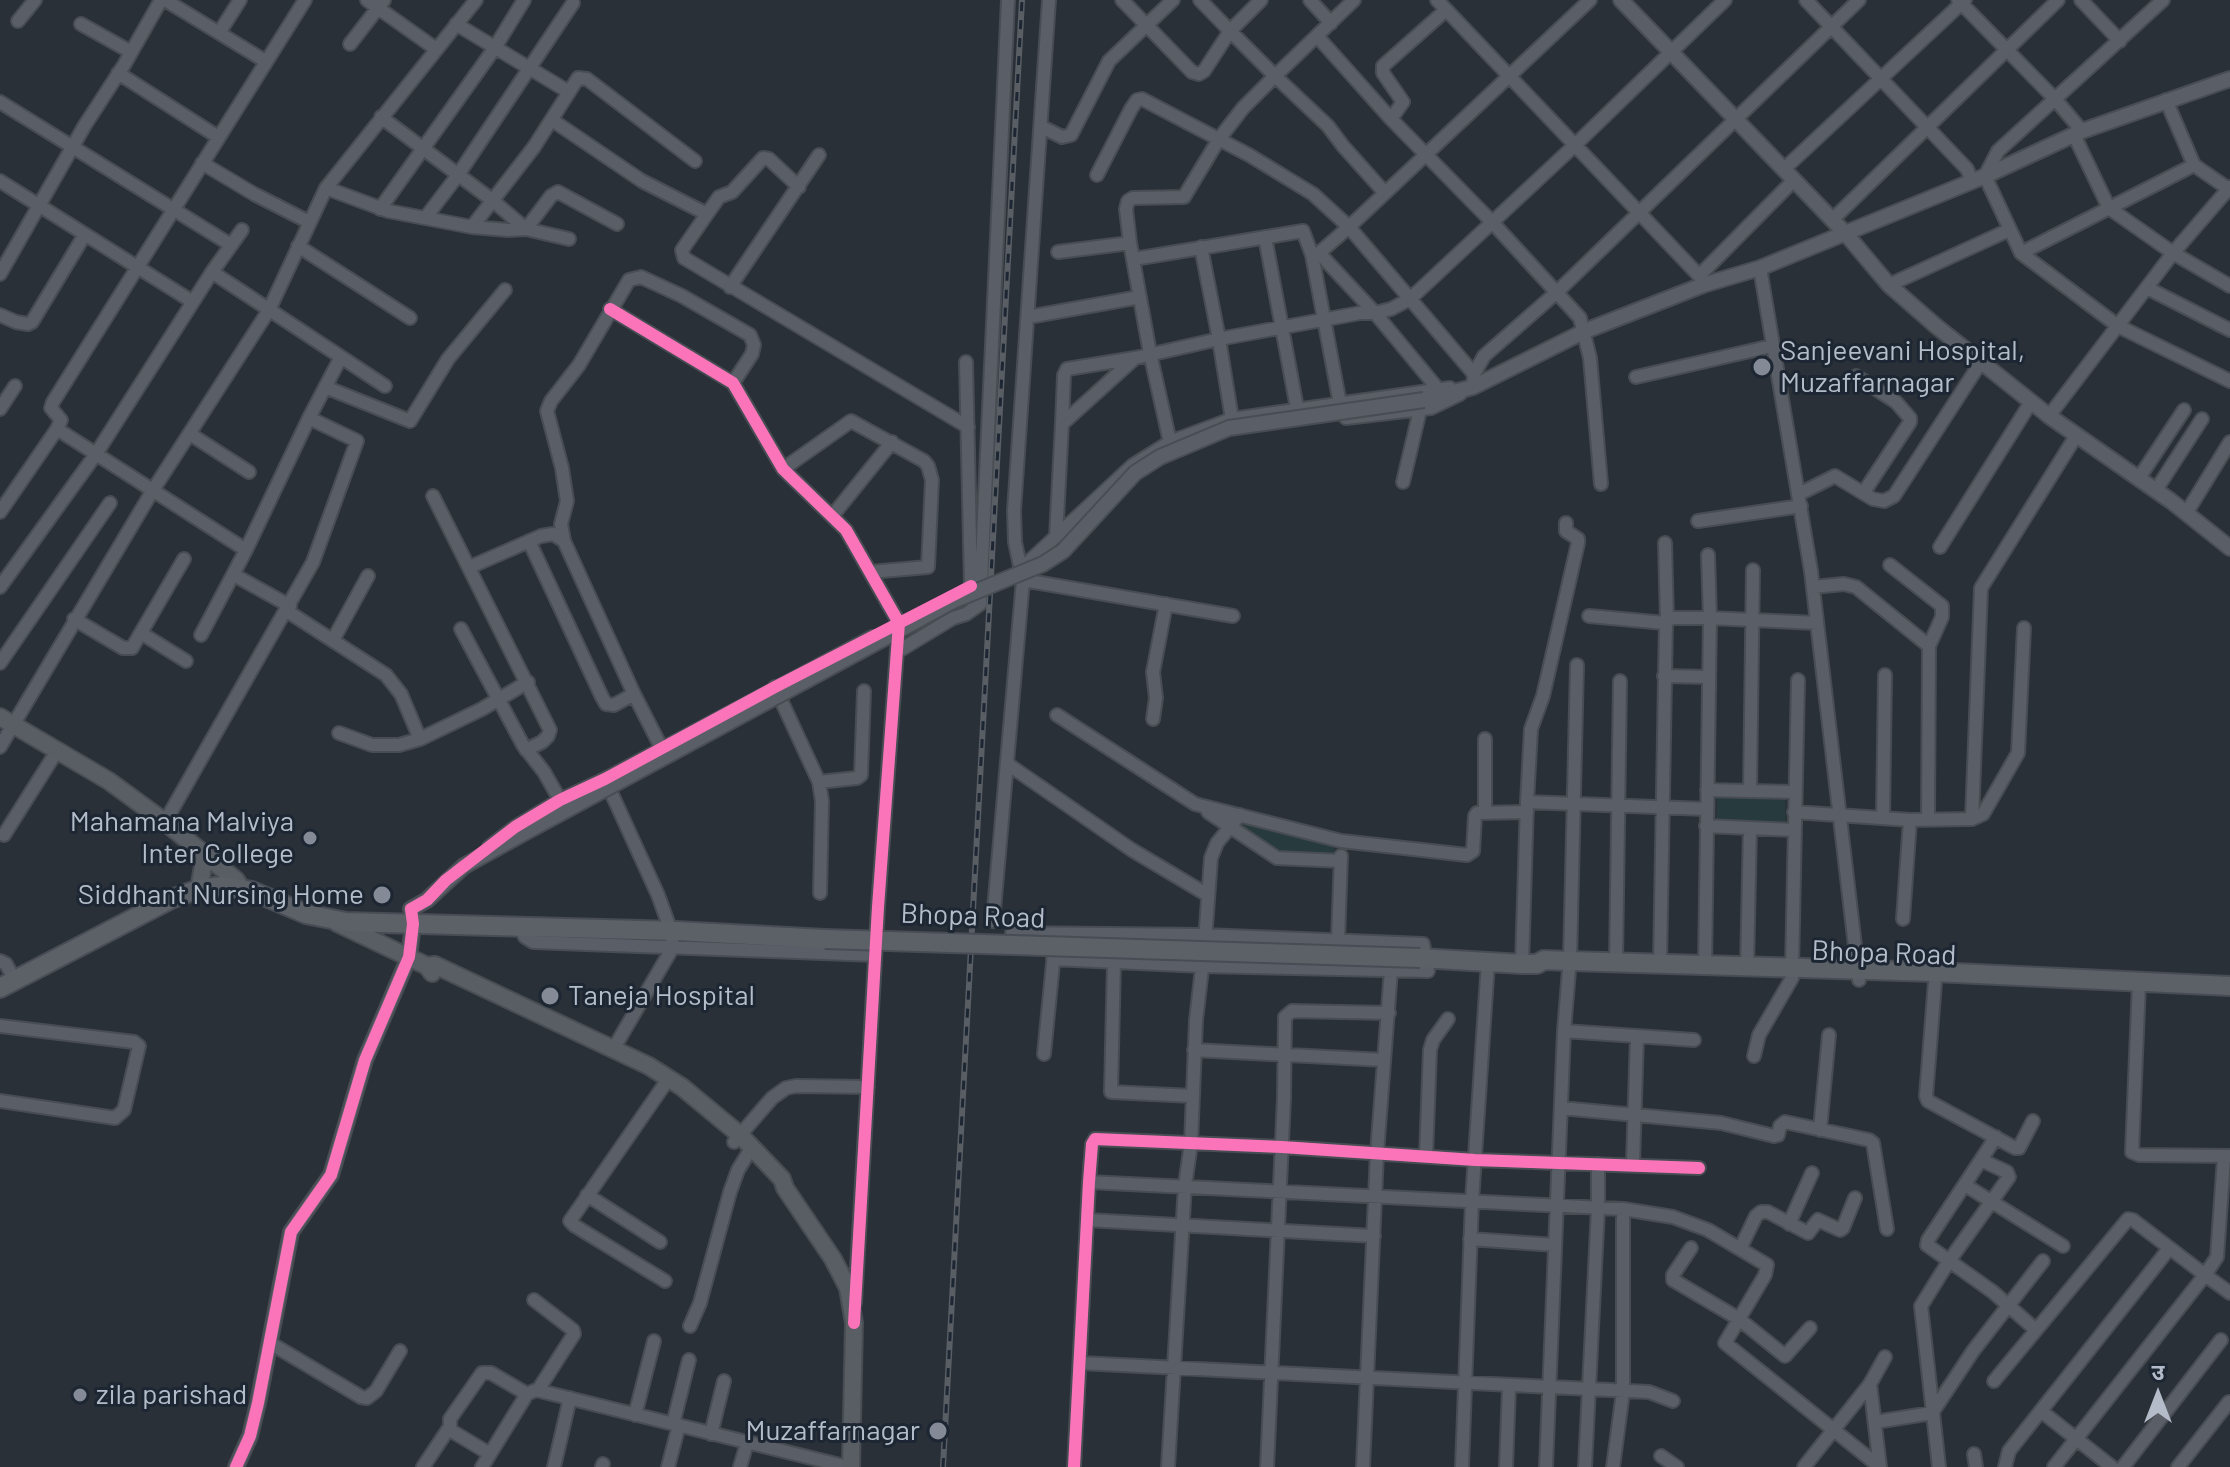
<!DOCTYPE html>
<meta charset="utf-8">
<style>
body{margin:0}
#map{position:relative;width:2230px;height:1467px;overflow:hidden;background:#2a3038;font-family:Barlow,"Noto Sans Devanagari",sans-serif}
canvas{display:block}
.north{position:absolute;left:2118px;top:1355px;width:80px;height:80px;-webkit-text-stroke:6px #1d2633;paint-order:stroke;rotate:0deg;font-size:22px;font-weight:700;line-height:32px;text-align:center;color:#b4bcc9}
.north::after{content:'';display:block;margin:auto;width:28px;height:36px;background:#b4bcc9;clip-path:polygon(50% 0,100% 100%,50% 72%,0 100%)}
</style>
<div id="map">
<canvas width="2230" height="1467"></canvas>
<div class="north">उ</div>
</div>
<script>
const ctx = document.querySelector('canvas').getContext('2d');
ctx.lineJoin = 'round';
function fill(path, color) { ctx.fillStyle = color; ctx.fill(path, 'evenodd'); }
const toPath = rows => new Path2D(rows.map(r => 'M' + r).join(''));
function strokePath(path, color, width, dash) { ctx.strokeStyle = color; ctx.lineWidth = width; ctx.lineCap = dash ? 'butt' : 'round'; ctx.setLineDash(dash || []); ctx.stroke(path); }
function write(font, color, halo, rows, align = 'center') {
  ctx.font = font + ' Barlow,sans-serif'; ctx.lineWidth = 6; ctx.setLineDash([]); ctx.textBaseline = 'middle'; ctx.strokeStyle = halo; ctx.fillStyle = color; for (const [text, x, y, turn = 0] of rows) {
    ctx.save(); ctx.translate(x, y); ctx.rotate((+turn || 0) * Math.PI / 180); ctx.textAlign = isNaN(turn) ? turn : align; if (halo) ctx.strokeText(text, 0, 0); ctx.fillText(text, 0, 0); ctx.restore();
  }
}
fill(toPath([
 [1717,795,1785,798,1786,825,1717,821],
 [1245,820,1335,842,1334,856,1287,854,1242,828]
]), '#273a3e');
const minor = toPath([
 [165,0,265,61],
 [367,0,436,49],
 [1122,0,1192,72,1199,74,1204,71,1230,31,1200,0],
 [1261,0,1230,31,1275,76,1354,0],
 [1310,0,1331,23],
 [1437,0,1707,284],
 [1806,0,1967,169,1972,181],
 [1958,0,2055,99,2082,131],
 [2081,0,2120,41],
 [2163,0,1998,151,1985,176,2021,253,2118,326,2230,381],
 [1446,10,1383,66,1383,73,1403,102,1391,119,1492,222,1580,318,1590,358,1601,484],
 [18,21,35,0],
 [81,24,131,52],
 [456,24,569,92],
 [219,33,240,0],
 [1317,36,1391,119],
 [350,44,384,0],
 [118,73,218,137],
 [2166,100,2194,165,2230,190],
 [0,102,231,245],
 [381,117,492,200,526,229,569,239],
 [552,120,642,181,707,214,682,250,684,258,968,427],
 [1042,127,1062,137,1071,135,1109,61,1173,0],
 [2074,135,2109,208,2173,253,2230,286],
 [202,163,254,194,309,222],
 [1784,169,1965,0],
 [1097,175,1131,109,1137,100,1142,99,1249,155,1313,194,1349,227,1319,253],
 [0,181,193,302],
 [326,188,388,211,472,227,508,230,526,229,551,196,558,192,617,224],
 [380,209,494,49,524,0],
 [707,214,719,197,732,192,763,158,769,159,799,187],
 [426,217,458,175,573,3],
 [1832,220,2058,0],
 [472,227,534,147,578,78,587,79,695,161],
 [1265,237,1297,408],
 [298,246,410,318],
 [1201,247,1219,339,1232,419],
 [1058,252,1130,243],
 [2021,253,2194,165],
 [1315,254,1319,253,1375,313,1438,389],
 [1134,259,1303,231,1312,255,1340,404],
 [1760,268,1811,571,1859,980],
 [212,272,242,230],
 [0,274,85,125,124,65,161,0],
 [1699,276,1794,180],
 [1889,285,2009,230],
 [730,287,819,155],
 [2147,288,2230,330],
 [610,309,733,383,783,469,846,530,899,623,878,907,855,1303],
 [0,315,16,322,28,324,32,322,84,236],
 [1028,317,1140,297],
 [966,362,971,586,969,599],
 [1474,374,1349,227,1590,0],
 [1856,376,1896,402,1910,418,1910,422,1864,492],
 [1636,377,1772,346],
 [325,387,410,421,448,359,505,290],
 [1473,387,1474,374,1484,356,1557,292,1859,0],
 [0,409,15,386],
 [2049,416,2173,253,2230,187],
 [309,418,341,357],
 [1346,418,1431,408,1460,394],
 [1062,424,1064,375,1067,369,1135,358],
 [57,429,61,420,51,408,53,402,305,0],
 [190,434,249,472],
 [1170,442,1150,353,1130,243,1126,209,1128,201,1133,198,1184,197,1219,139,1243,108,1275,76,1328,126,1343,146,1385,193],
 [783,469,851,421,924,461,928,466,932,480,928,567,870,572],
 [2139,478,2184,410],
 [1403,482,1420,410],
 [2156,490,2202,419],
 [1799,494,1835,476,1873,499,1884,501,1894,496,1981,362],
 [433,496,550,730,548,736,542,742,526,750],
 [0,512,57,429,246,550],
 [2187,512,2230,442],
 [833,515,892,442],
 [1698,521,1801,506],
 [1056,537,1062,424,1135,358,1219,339,1360,313,1375,313,1391,309,1410,299,1575,145,1725,0],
 [529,541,602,697,606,704,614,705,634,694],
 [564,541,561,524,567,501,562,468,547,411,551,401,579,365,629,280,641,277,682,296,750,335,754,345,752,354,733,383],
 [1665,543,1667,620],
 [1940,547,2031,402],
 [1890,565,1942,606,1942,617,1929,646],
 [470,567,541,536,553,534,564,541,634,694,662,749],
 [1022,568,1133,465,1170,442,1232,419,1450,388],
 [234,575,290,606],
 [1023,580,1233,616],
 [0,587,96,454,212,272,385,386],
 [1813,587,1844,584,1856,587,1929,646,1928,819],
 [287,611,386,675,401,694,420,739],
 [1589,616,1665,623],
 [74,619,123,648,132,648,184,559],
 [461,629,523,745,544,772,560,800],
 [141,633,186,661],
 [333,640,368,576],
 [897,652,953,618,966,614,980,604,1008,0],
 [0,663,110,503],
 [1664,676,1709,677],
 [775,687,819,782,822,801,820,893],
 [1057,715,1195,804,1341,841,1467,855,1473,851,1475,816,1477,813,1527,812],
 [1153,719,1156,698,1153,672,1166,604],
 [339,733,372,745,399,745,420,739,482,709,528,682],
 [0,747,153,490,269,310,326,188,476,0],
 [1007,761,1009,765,1132,850,1206,894],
 [605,779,658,895,671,931,673,947,614,1048],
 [819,782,857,778,861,775,864,691],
 [1707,790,1750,791,1753,570],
 [1750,791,1794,792],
 [1527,802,1531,729,1543,696,1578,543,1578,539,1566,531,1566,523],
 [1208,812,1277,858,1341,861],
 [1794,812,1910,820,1972,819,1981,588,2076,436],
 [1485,813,1485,739],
 [1883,818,1885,675],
 [1972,819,1983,814,2018,753,2024,628],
 [165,822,313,562,357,441,309,418,246,550,201,635],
 [1706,826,1793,830],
 [4,835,57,751],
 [489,847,515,827,560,800,605,779,872,637],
 [1903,919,1910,820],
 [993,921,1023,580,1015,542,1014,511,1049,0],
 [520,927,525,937,533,942,875,955],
 [1012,933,1205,935,1423,944,1428,971,1202,966,1053,959],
 [1338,940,1341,856],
 [1205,941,1211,858,1217,843,1240,815],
 [0,961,6,964,12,975],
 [1570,961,1577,665],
 [1114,962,1111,1092,1192,1096],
 [1616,963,1620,681],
 [1522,964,1527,802,1706,809],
 [1660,965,1666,621,1673,618,1710,618,1817,623],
 [1705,967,1710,618,1708,555],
 [1747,968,1750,828],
 [1792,969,1798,680],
 [1569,970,1564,1031,1694,1040],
 [1935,982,1926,1096,1928,1101,2015,1148,2019,1148,2033,1121],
 [2139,983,2132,1152,2139,1155,2230,1156],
 [0,1026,134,1042,139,1046,124,1110,115,1118,0,1101],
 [1194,1050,1384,1060],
 [1044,1054,1054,953],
 [1754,1056,1759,1035,1792,978],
 [1561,1108,1721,1123,1774,1136,1778,1135,1780,1126,1785,1122,1869,1140,1873,1143,1887,1229],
 [1820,1130,1829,1035],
 [1996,1137,1928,1240,1927,1245,1993,1292,2036,1330],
 [734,1142,772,1098,786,1088,796,1086,868,1087],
 [1426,1156,1430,1050,1433,1040,1448,1019],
 [1633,1163,1637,1036],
 [1089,1182,1623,1209,1673,1217,1708,1230,1767,1265,1765,1275,1739,1319,1673,1280,1673,1275,1691,1248],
 [1965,1185,2063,1246],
 [587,1195,660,1242],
 [1087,1220,1374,1236],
 [1789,1224,1812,1173],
 [1470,1239,1555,1245],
 [1740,1249,1756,1216,1761,1212,1768,1212,1808,1233,1818,1220,1840,1230,1843,1228,1855,1198],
 [665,1281,575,1226,570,1221,669,1078],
 [534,1300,573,1330,574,1334,538,1390],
 [690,1326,700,1303,730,1192,738,1170,752,1147],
 [1810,1328,1785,1356,1739,1319,1725,1343,1880,1467],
 [270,1343,361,1397,367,1398,376,1391,400,1351],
 [1081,1363,1649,1392,1673,1401],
 [1994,1381,2128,1219,2133,1220,2205,1275,2217,1257,2224,1158],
 [2041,1411,2112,1467],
 [635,1415,654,1341],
 [1875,1422,1932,1413,1973,1351,2043,1261],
 [673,1424,689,1360],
 [711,1434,724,1381],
 [490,1454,450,1430,450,1419,482,1373,491,1373,527,1394],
 [1974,1454,1976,1467],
 [1661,1456,1677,1467],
 [423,1467,449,1428],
 [482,1467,527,1394,536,1390,848,1467],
 [554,1467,570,1398],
 [602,1467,603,1464],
 [668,1467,679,1425],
 [740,1467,747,1443],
 [1074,1467,1089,1182,1092,1144,1095,1139,1282,1147,1475,1160,1699,1168],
 [1168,1467,1185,1185,1191,1144,1196,1020,1203,960],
 [1267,1467,1284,1098,1285,1017,1292,1011,1389,1013],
 [1363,1467,1377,1153,1391,970],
 [1462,1467,1472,1201,1488,962],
 [1506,1467,1509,1387],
 [1546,1467,1564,1031],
 [1585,1467,1598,1209,1598,1164],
 [1613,1467,1623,1392,1623,1209],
 [1804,1467,1870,1384],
 [1880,1467,1870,1384,1885,1357],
 [1939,1467,1921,1306,1949,1261,2009,1177,2007,1172,1981,1160],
 [2005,1467,2009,1451,2168,1250],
 [2054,1467,2205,1275,2230,1293],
 [2123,1467,2221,1340],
 [2178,1467,2229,1402]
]);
const tertiary = toPath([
 [1621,0,1846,234,1889,285,1936,326,2049,416,2171,501,2230,548],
 [1424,400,1473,387,1585,331,1703,285,1760,268,1985,176,2082,131,2230,79],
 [236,1467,250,1436,258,1403,291,1232,331,1175,365,1060,409,957,413,924,411,909,427,900,464,866,522,834]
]);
const secondary = toPath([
 [0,717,109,781,165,822,236,880,241,888],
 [199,889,205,855],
 [337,923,427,966,432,973],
 [427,966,435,965,649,1066,682,1087,740,1135,782,1179,785,1188,833,1259,848,1288,854,1323,851,1467]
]);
const primary = toPath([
 [1420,958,1522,964,1537,964,1544,960,1570,961,1935,972,2230,986],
 [0,988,171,899,199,889,223,886,252,891,306,914,346,922,676,931,825,939]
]);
strokePath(minor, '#484c53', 16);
strokePath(tertiary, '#484c53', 18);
strokePath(secondary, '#484c53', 20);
strokePath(primary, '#484c55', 22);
strokePath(minor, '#5a5e66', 12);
strokePath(tertiary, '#5a5e66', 14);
strokePath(secondary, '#595d64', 16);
strokePath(primary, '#5c6168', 18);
const rail = toPath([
 [943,1467,1022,0]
]);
strokePath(rail, '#595d64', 6);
strokePath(rail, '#1d2633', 3, [9]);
const tertiaryBridge = toPath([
 [522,834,953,601,1043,564,1063,551,1135,473,1160,457,1229,428,1424,400]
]);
const primaryBridge = toPath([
 [825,939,1420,958]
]);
strokePath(tertiaryBridge, '#484c53', 18, []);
strokePath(primaryBridge, '#484c55', 22, []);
strokePath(tertiaryBridge, '#5a5e66', 14);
strokePath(primaryBridge, '#5c6168', 18);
strokePath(toPath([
 [610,309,733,383,783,469,846,530,899,623,878,907,854,1323],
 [236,1467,250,1436,258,1403,291,1232,331,1175,365,1060,409,957,413,924,411,909,427,900,446,880,515,827,560,800,605,779,775,687,971,586],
 [1074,1467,1089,1182,1092,1144,1095,1139,1282,1147,1475,1160,1699,1168]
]), '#fb73b8', 12);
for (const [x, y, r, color] of [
 [1762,367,10,"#848b96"],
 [310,838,8,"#848b96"],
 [382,895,10,"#848b96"],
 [550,996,10,"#848b96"],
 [80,1395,8,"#848b96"],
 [938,1431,10,"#848b96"]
]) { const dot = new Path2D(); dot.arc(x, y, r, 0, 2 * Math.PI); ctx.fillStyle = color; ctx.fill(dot); strokePath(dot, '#1d2633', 3); }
write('28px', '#b4bcc9', '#1d2633', [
 ["Sanjeevani Hospital,",1780,351],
 ["Muzaffarnagar",1780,383],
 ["Mahamana Malviya",294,822,"right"],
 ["Inter College",294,854,"right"],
 ["Siddhant Nursing Home",364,895,"right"],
 ["Taneja Hospital",568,996],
 ["zila parishad",96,1395],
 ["Muzaffarnagar",920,1431,"right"]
], 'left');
write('28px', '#b4bcc9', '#1d2633', [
 ["Bhopa Road",973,916,2],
 ["Bhopa Road",1884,953,2]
]);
</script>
